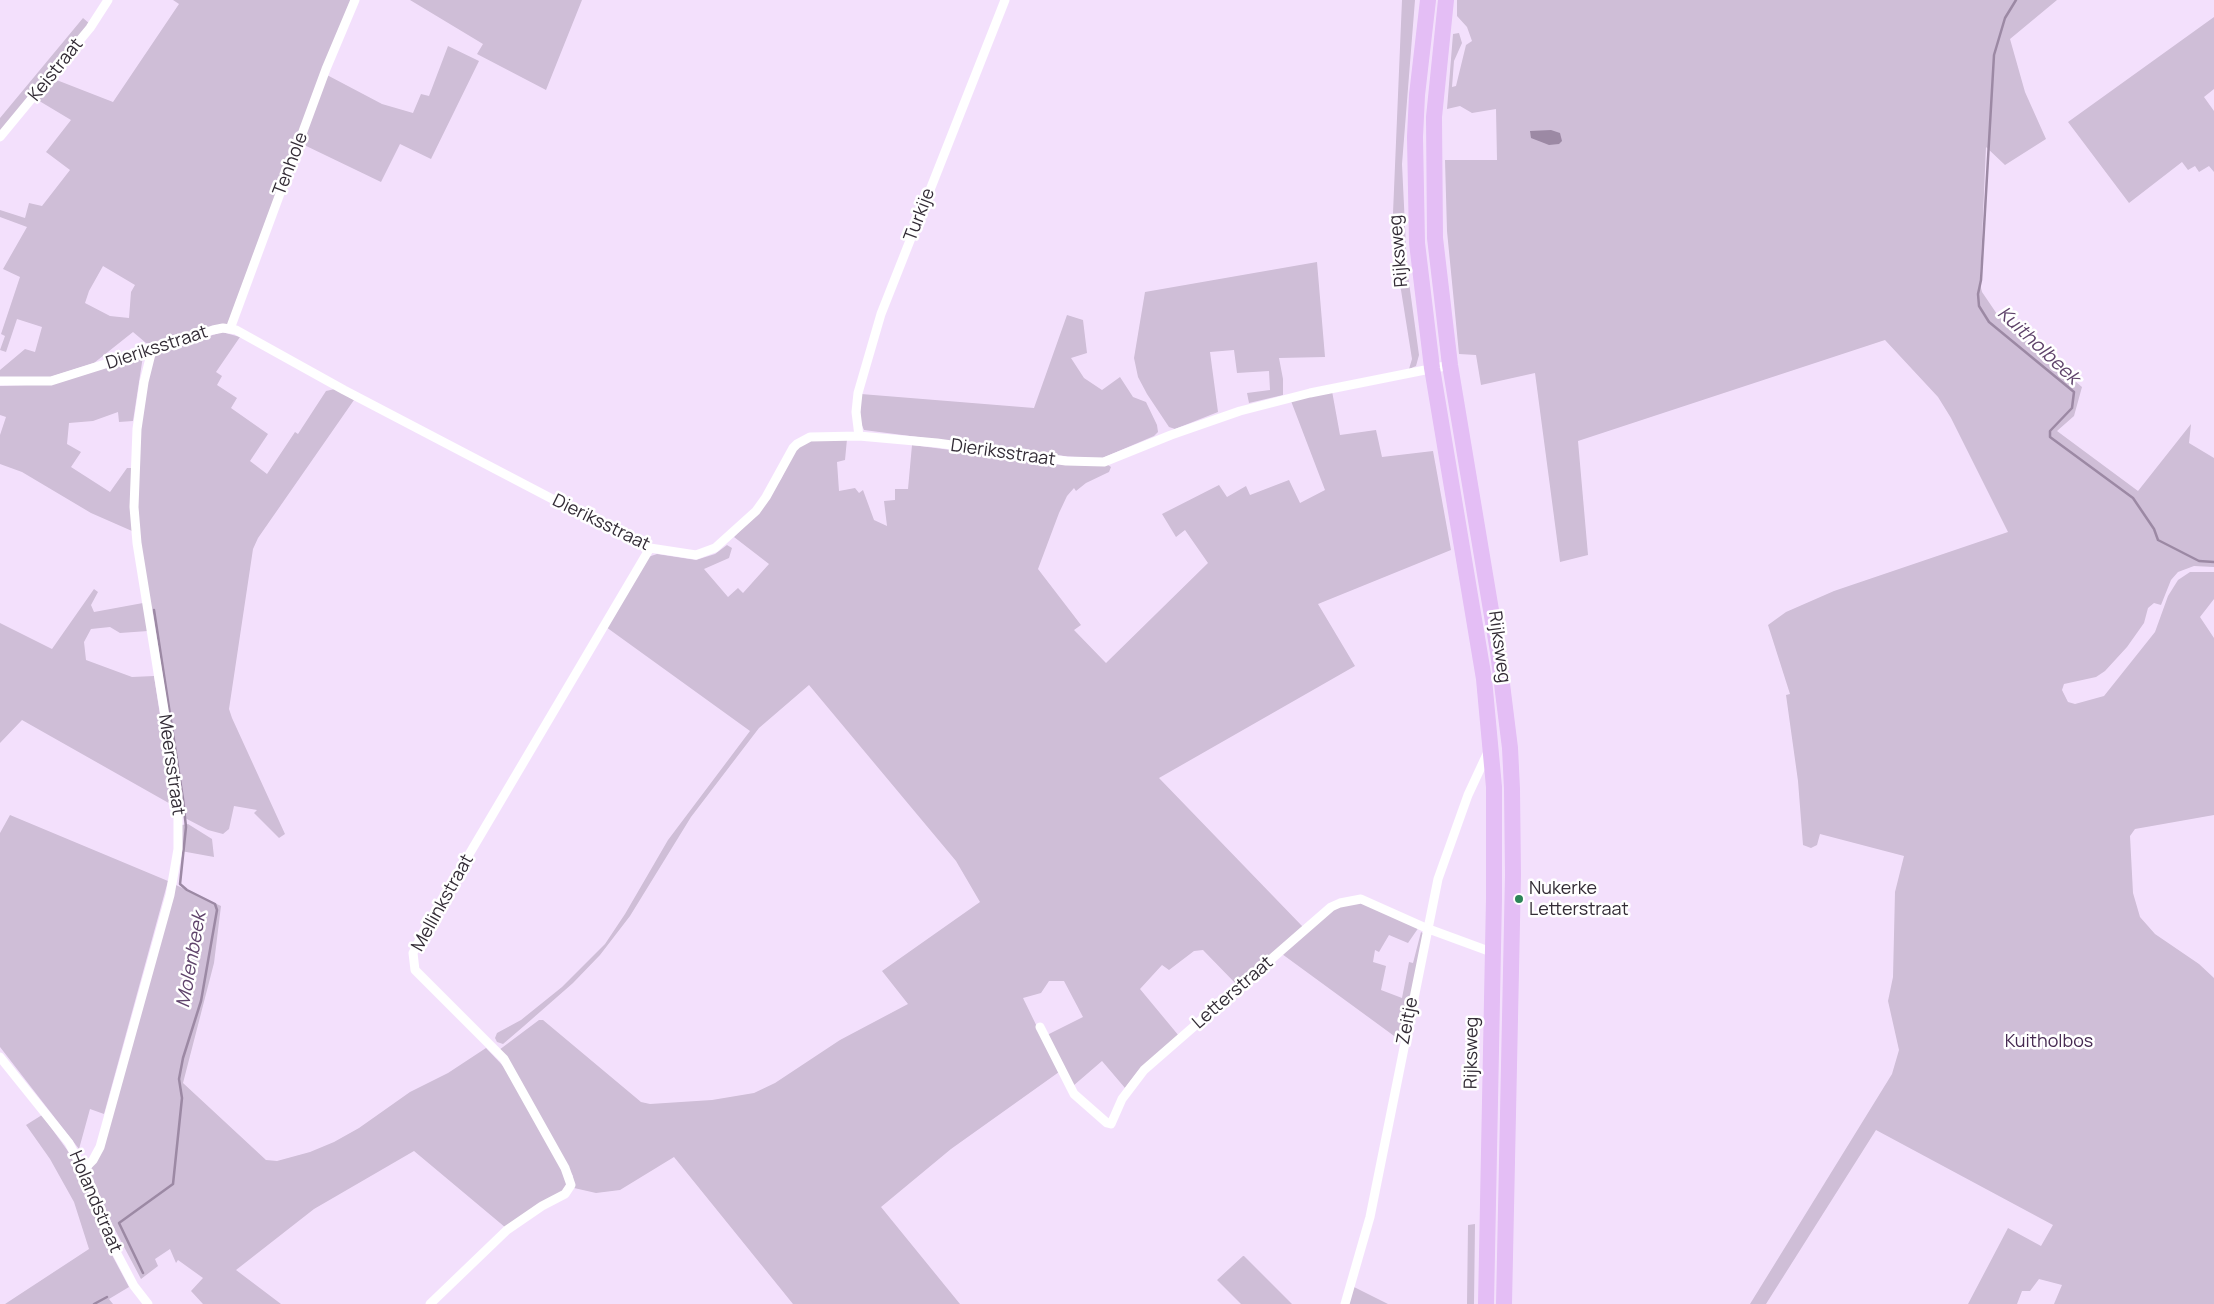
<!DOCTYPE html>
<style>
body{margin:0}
canvas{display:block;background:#f3e0fc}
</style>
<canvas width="2214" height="1304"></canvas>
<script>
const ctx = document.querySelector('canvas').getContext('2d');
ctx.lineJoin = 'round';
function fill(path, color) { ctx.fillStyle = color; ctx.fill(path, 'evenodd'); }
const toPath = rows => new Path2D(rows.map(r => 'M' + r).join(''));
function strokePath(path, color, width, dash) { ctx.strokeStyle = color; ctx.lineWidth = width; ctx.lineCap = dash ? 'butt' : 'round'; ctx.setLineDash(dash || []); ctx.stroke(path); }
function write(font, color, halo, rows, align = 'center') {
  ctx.font = font + ' Manrope,sans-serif'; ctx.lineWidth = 5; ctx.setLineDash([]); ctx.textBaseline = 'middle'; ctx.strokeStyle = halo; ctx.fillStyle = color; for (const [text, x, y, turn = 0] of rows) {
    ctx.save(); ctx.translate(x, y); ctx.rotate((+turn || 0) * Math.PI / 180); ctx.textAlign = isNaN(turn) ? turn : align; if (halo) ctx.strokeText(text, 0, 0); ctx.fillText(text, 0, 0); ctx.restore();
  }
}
fill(toPath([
 [173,0,351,0,282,177,227,326,153,344,146,343,133,332,94,363,47,378,0,377,0,370,25,349,35,352,42,327,17,319,6,352,0,350,5,336,1,334,20,277,3,269,27,227,0,217,0,210,25,218,29,203,42,206,70,170,46,152,71,120,36,99,54,79,113,102,179,4],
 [103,266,135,285,131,292,129,318,110,316,85,303,89,291],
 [410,0,582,0,546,90,477,54,483,44],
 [1402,0,1415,0,1402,164,1407,268,1419,355,1416,366,1409,369,1412,359,1397,265,1393,213],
 [1457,0,2057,0,2010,39,2025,92,2046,139,2005,165,1986,147,1980,284,1982,292,1999,317,2082,387,2074,416,2057,431,2138,491,2191,424,2189,443,2214,458,2214,567,2194,566,2178,572,2171,580,2161,605,2154,603,2148,608,2144,623,2127,647,2105,671,2096,677,2064,684,2062,690,2068,702,2075,704,2104,696,2155,632,2168,596,2178,580,2190,572,2214,572,2214,599,2200,617,2214,638,2214,815,2135,829,2130,836,2133,893,2140,917,2155,934,2199,964,2214,978,2214,1304,2054,1304,2062,1285,2039,1279,2030,1291,2022,1291,2017,1304,1968,1304,2008,1228,2041,1246,2053,1225,1876,1130,1766,1304,1750,1304,1892,1074,1899,1050,1888,1001,1893,977,1895,892,1904,856,1820,834,1817,845,1811,848,1803,845,1798,781,1786,695,1790,694,1768,625,1786,612,1834,591,2008,532,1951,418,1938,397,1885,340,1578,441,1588,555,1560,562,1535,373,1481,385,1476,355,1459,354,1447,231,1445,160,1497,160,1496,109,1472,113,1460,106,1447,109,1453,34,1459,33,1462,43,1454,61,1452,87,1456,86,1466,45,1472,41,1467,27,1457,16],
 [2214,17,2214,89,2204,97,2214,111,2214,172,2209,166,2199,172,2195,166,2188,170,2182,162,2129,203,2068,122],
 [83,18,90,24,0,132,0,118],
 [448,46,479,61,431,159,400,144,381,182,300,143,327,75,382,104,413,113,421,94,429,96],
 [1317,262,1325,357,1279,358,1283,379,1283,395,1249,403,1247,393,1270,390,1269,371,1237,373,1234,350,1210,352,1218,412,1175,429,1169,427,1147,394,1138,377,1134,358,1145,292],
 [1067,315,1083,320,1087,353,1071,358,1084,378,1102,390,1120,377,1133,397,1146,402,1157,425,1158,432,1154,436,1100,459,1064,456,864,430,860,421,861,394,1034,408],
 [222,332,240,337,216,372,222,376,217,385,237,398,231,408,268,434,250,461,267,474,295,432,298,434,326,391,335,389,354,400,258,538,253,549,229,709,232,718,285,834,279,838,254,813,257,810,234,806,229,829,223,834,208,830,185,818,180,812,136,513,142,406,154,354],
 [143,356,133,421,119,422,118,412,93,421,69,423,67,444,81,452,71,467,110,492,127,468,131,468,132,531,91,513,22,472,0,464,0,435,6,417,0,415,0,386,54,384],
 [1332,391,1340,435,1376,430,1382,457,1433,451,1451,550,1318,604,1355,666,1159,778,1303,927,1237,985,1203,950,1194,951,1169,970,1162,965,1140,989,1179,1036,1138,1071,1125,1088,1102,1061,1073,1086,1047,1035,1083,1017,1064,981,1049,981,1041,993,1023,998,1059,1072,951,1149,881,1207,960,1304,793,1304,674,1157,620,1190,596,1193,574,1188,573,1176,518,1076,499,1050,539,1020,543,1020,641,1102,650,1104,712,1100,754,1093,775,1083,840,1040,908,1004,882,971,980,902,956,861,809,685,759,728,691,817,630,916,600,955,573,983,524,1026,503,1044,497,1042,495,1038,497,1033,521,1020,562,987,605,944,625,914,668,840,750,731,606,627,648,557,657,554,696,560,715,554,727,545,732,548,729,558,704,569,728,597,738,588,743,593,769,564,734,537,757,513,781,479,793,454,797,448,812,440,847,439,845,460,837,462,839,491,855,488,859,493,863,490,874,520,887,526,884,501,895,500,895,489,908,489,912,445,1066,465,1108,465,1111,467,1109,472,1086,483,1076,491,1074,488,1067,496,1059,513,1038,569,1081,625,1074,630,1106,663,1208,563,1185,530,1176,537,1162,514,1219,485,1227,497,1246,486,1250,495,1289,480,1300,503,1325,490,1291,401],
 [94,589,98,592,91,605,94,612,143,603,148,631,120,633,110,627,91,629,84,642,86,660,132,677,154,676,174,806,22,720,0,743,0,623,52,649],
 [10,815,168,881,104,1114,90,1109,79,1149,0,1047,0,833],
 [188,824,212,839,214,857,181,851,182,825],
 [176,885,221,906,214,963,183,1083,266,1160,277,1161,310,1152,334,1142,359,1128,410,1092,448,1073,486,1048,505,1068,565,1175,567,1188,506,1228,414,1151,314,1209,236,1270,281,1304,203,1304,191,1291,203,1278,178,1260,176,1263,170,1249,155,1259,158,1266,141,1279,113,1226,90,1174,144,1001],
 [1359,901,1419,927,1408,943,1389,935,1379,952,1375,950,1373,962,1386,966,1381,990,1402,998,1409,962,1413,963,1421,932,1424,934,1401,1041,1282,954,1334,909],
 [42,1115,70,1154,82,1174,113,1257,129,1287,109,1299,113,1304,5,1304,89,1249,74,1202,50,1159,26,1125],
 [1475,1224,1474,1304,1467,1304,1468,1225],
 [1243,1256,1244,1256,1292,1304,1241,1304,1217,1280],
 [1354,1287,1388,1304,1348,1304]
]), '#cfbed7');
fill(toPath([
 [1551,130,1560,133,1562,141,1559,144,1549,145,1531,138,1530,131]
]), '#9c89a4');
strokePath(toPath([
 [2016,0,2005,18,1994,55,1981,280,1978,294,1979,306,1989,322,2074,392,2072,408,2050,431,2050,437,2133,498,2154,529,2158,540,2199,561,2214,562],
 [143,1273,119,1223,173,1184,182,1098,179,1079,183,1058,201,1001,217,910,215,904,187,890,180,884,186,827,183,799,154,610],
 [94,1304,107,1297]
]), '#9c89a4', 2.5);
strokePath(toPath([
 [0,137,90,28,108,0],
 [230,329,326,69,355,0],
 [0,381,51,381,213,330,223,328,236,330,344,390,625,537,650,548,696,555,715,548,756,511,766,497,793,448,797,444,810,437,859,436,937,443,1066,461,1104,462,1171,435,1240,411,1310,393,1450,365],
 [859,436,856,412,858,393,881,314,1005,0],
 [1040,1027,1074,1094,1107,1123,1111,1124,1122,1099,1144,1070,1331,907,1340,903,1361,899,1426,928,1494,953],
 [0,1057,69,1143,92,1188,114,1248,134,1286,148,1304],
 [84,1169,93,1160,100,1147,170,895,178,849,178,796,137,543,134,507,137,429,144,382,152,350],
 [430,1304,507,1230,542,1206,565,1194,571,1185,565,1168,504,1059,415,970,413,953,425,929,650,548],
 [1345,1304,1370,1217,1438,879,1468,795,1488,752]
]), '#fff', 9);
strokePath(toPath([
 [1428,0,1417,95,1415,137,1417,243,1432,368,1484,679,1494,787,1494,898,1486,1304],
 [1446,0,1434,117,1435,238,1450,365,1498,652,1510,748,1512,789,1513,875,1504,1304]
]), '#e4bef5', 16);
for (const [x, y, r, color] of [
 [1519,899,5,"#2c8458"]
]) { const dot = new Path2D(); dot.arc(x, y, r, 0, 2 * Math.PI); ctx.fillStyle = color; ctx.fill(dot); strokePath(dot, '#fff', 2); }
write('18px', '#332c36', '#fff', [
 ["Keistraat",56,70,-51],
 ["Tenhole",291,164,-69],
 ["Turkije",920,215,-69],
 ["Rijksweg",1399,251,-95],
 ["Dieriksstraat",157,348,-18],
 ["Dieriksstraat",1003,453,8],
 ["Dieriksstraat",601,523,26],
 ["Rijksweg",1499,647,82],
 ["Meersstraat",171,765,82],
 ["Mellinkstraat",443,903,-61],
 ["Letterstraat",1233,993,-41],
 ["Zeitje",1408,1021,-79],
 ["Rijksweg",1472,1053,-89],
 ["Holandstraat",95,1202,67]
]);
write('18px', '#332c36', '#fff', [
 ["Nukerke",1529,889],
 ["Letterstraat",1529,910]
], 'left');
write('18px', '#462a51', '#fff', [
 ["Kuitholbos",2049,1042]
]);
write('italic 19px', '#5f436b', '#fff', [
 ["Kuitholbeek",2038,346,43],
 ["Molenbeek",192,960,-80]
]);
</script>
